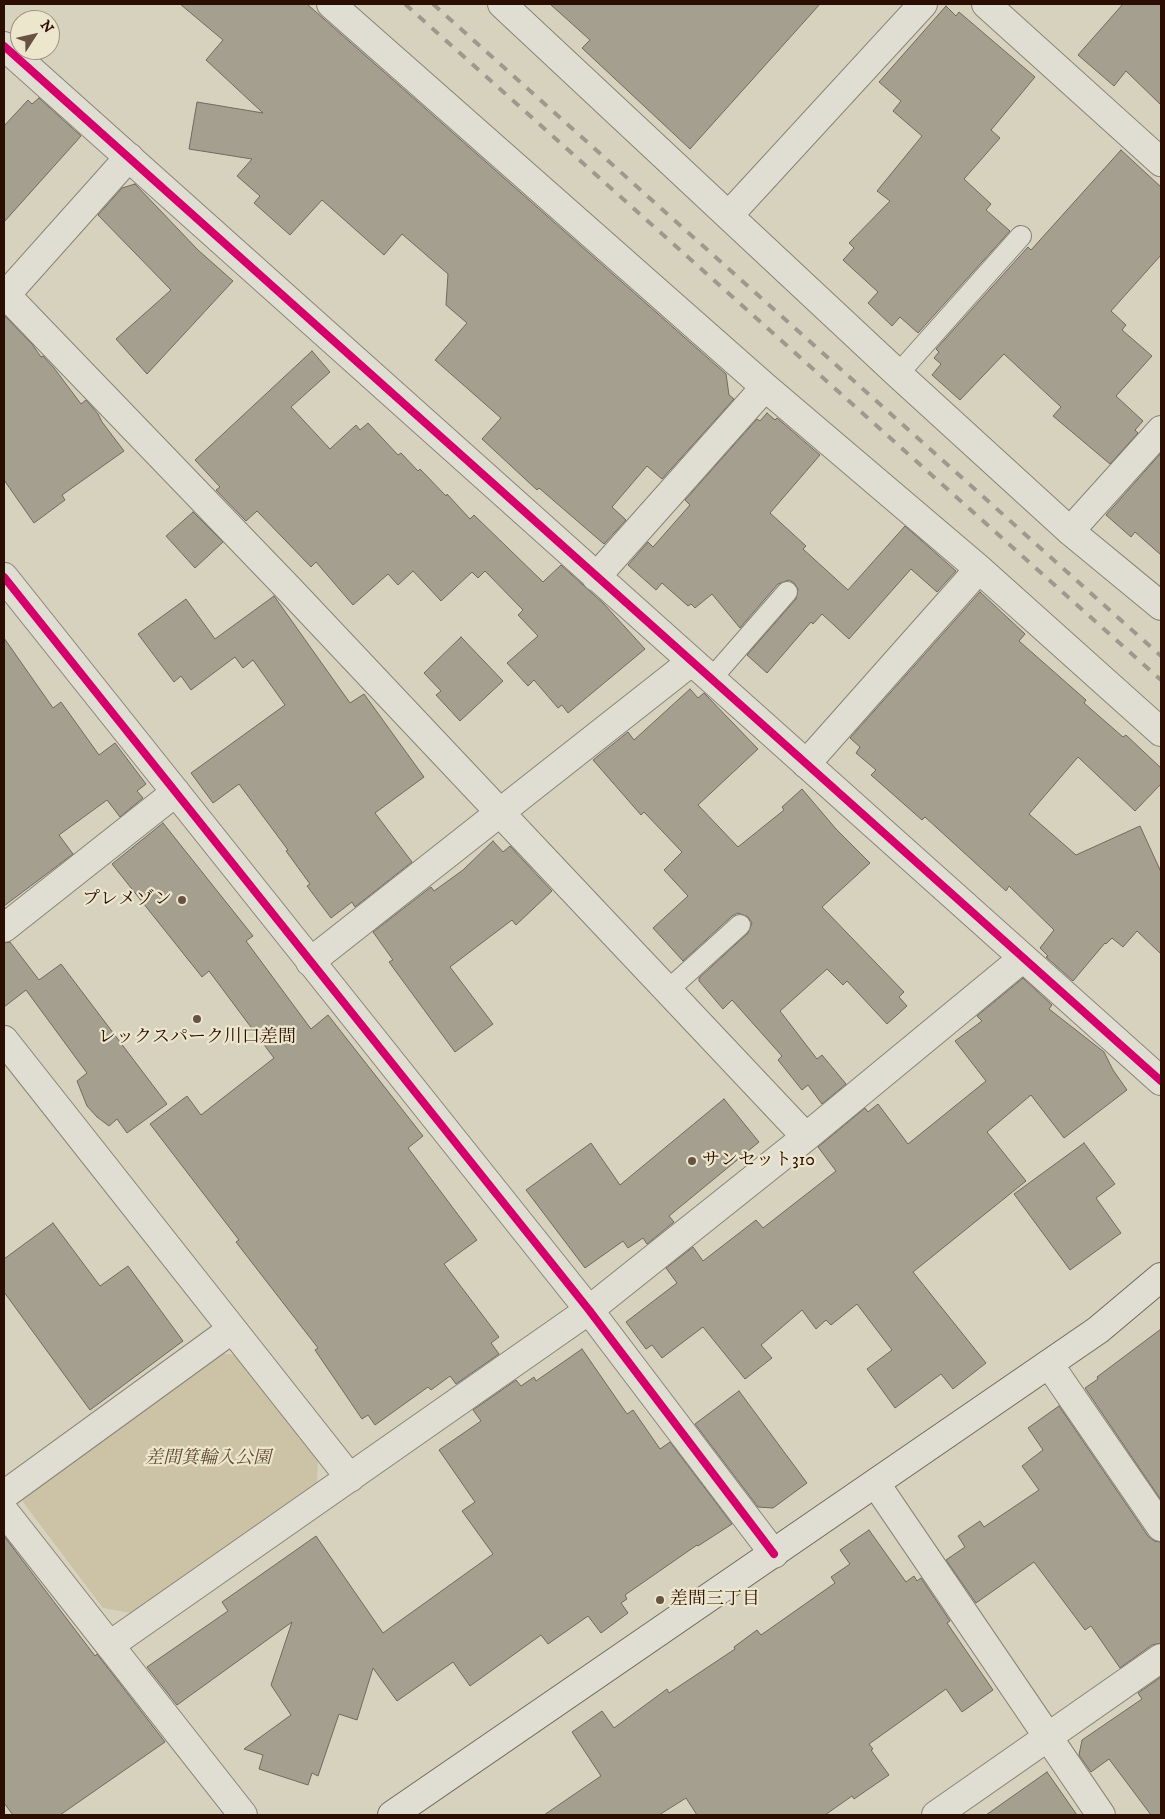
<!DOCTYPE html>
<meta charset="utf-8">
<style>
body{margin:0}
#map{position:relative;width:1165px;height:1819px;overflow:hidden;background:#d7d2bd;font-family:"IM FELL DW Pica",serif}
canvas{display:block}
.frame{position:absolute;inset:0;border:5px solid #2b0d02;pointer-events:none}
.north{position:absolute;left:10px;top:10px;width:50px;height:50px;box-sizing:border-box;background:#ece6cd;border:1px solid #9f8f7c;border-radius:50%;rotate:55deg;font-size:14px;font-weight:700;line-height:20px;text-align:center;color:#2b0d02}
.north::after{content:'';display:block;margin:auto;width:18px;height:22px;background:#675243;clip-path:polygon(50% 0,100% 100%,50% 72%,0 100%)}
</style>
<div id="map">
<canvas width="1165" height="1819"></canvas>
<div class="frame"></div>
<div class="north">N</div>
</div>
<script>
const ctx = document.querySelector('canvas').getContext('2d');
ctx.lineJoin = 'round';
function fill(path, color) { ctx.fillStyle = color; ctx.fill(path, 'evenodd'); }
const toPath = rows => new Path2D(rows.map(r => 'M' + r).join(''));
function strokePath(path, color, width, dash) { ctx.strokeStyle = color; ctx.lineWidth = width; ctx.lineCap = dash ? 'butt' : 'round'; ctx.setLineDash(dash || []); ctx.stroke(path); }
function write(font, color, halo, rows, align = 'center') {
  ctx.font = font + ' "IM FELL DW Pica","Noto Serif JP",serif'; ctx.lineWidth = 4.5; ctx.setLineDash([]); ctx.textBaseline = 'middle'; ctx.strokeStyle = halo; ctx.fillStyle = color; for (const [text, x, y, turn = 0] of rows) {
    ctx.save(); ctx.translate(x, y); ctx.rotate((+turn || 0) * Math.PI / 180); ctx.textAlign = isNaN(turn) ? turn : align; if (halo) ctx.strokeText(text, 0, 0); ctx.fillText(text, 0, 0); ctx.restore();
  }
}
fill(toPath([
 [217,1353,237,1355,318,1459,317,1482,131,1613,103,1608,23,1502,24,1489]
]), '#ccc2a6');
const building = toPath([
 [180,4,307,4,726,374,729,395,734,399,662,479,647,466,612,507,626,520,604,544,539,488,537,490,482,439,501,418,435,360,467,323,446,305,448,274,402,234,384,255,322,200,290,235,254,203,260,196,237,176,252,159,189,149,197,102,263,113,206,60,223,40,180,4],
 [550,4,820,4,690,149,582,48,590,40,550,4],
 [1123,4,1161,4,1161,105,1126,71,1114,86,1078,55,1123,4],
 [946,6,956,16,959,12,1035,77,991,130,1000,138,964,179,991,204,986,210,1010,231,918,333,900,317,892,326,868,303,878,292,843,260,854,248,849,243,890,201,877,191,922,136,893,111,901,101,879,82,946,6],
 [39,98,81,136,4,222,4,126,28,100,32,104,39,98],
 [1121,150,1161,187,1161,255,1111,311,1126,325,1122,330,1152,356,1116,396,1143,421,1135,430,1138,433,1110,464,1053,416,1061,407,1004,354,960,400,932,375,941,364,934,358,939,352,936,349,1028,247,1031,250,1121,150],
 [135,184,198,250,233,281,147,374,116,339,171,290,98,215,122,188,135,184],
 [4,315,32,344,41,357,43,356,54,368,81,404,86,400,98,414,102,422,124,451,62,495,65,500,34,523,4,480,4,315],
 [312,351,330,372,291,407,330,449,356,425,360,430,368,423,398,455,401,453,418,471,420,469,446,496,447,494,470,519,474,515,543,582,561,565,604,604,645,649,568,713,562,705,558,708,534,680,528,686,507,663,538,636,518,615,523,610,485,571,478,578,472,572,441,601,413,571,398,585,388,574,353,605,316,562,311,567,257,511,246,521,216,490,220,487,195,460,312,351],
 [767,413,775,420,777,418,820,455,770,513,806,546,803,549,848,590,905,526,956,571,937,592,911,569,849,639,822,614,813,624,811,622,767,673,747,655,796,599,798,589,794,583,789,580,778,584,740,628,712,594,695,608,691,604,688,606,662,583,656,590,628,565,648,542,653,547,690,505,685,500,757,419,760,421,767,413],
 [1161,453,1161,555,1135,532,1131,537,1106,515,1161,453],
 [193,512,223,542,195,568,166,536,193,512],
 [980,592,1025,634,1019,641,1086,700,1084,703,1123,737,1126,735,1161,768,1161,784,1135,811,1078,757,1029,814,1076,855,1140,826,1161,872,1161,954,1137,931,1123,947,1112,938,1106,944,1105,943,1073,981,1046,957,1048,956,1040,948,1054,930,1009,886,1006,891,925,817,922,820,871,775,876,770,856,753,860,747,850,738,980,592],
 [274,596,350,703,364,694,424,777,375,813,412,862,355,907,352,902,331,918,307,886,310,884,286,851,288,850,239,784,213,803,191,773,285,705,253,660,243,668,235,657,191,690,181,676,174,682,138,634,186,599,215,639,274,596],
 [461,637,503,681,460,721,436,695,441,691,424,673,461,637],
 [4,638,53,708,61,702,99,755,115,743,146,784,137,791,143,798,120,817,107,800,59,835,73,854,4,906,4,638],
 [690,689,698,698,704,693,758,749,698,805,738,847,784,810,782,807,802,789,836,829,870,863,822,907,904,992,899,997,907,1006,887,1024,847,981,843,985,827,969,780,1011,817,1059,822,1055,846,1084,822,1104,808,1085,802,1090,778,1060,782,1056,732,1000,723,1009,699,981,699,978,748,933,752,923,748,917,738,913,732,916,683,961,653,928,688,896,664,870,682,852,644,812,641,815,593,760,628,732,634,740,690,689],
 [163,823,253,936,246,941,311,1029,328,1015,423,1136,408,1148,477,1240,444,1264,499,1337,491,1343,499,1354,456,1384,450,1376,431,1390,428,1387,375,1425,368,1415,362,1419,315,1350,318,1348,236,1242,239,1240,150,1124,187,1096,201,1115,274,1058,209,971,202,977,112,864,163,823],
 [493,841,503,852,510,846,552,891,516,925,512,920,450,967,493,1024,455,1052,389,962,393,960,373,932,431,887,434,891,463,870,493,841],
 [10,942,39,980,61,964,167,1104,127,1133,117,1119,109,1126,97,1117,87,1106,77,1081,87,1073,26,990,4,1007,4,943,10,942],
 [1023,978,1052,1005,1049,1009,1104,1052,1113,1070,1127,1090,1064,1138,1031,1095,987,1132,1026,1181,913,1272,986,1363,953,1389,941,1374,895,1408,867,1369,892,1350,857,1304,831,1325,826,1320,816,1329,802,1310,761,1345,772,1358,745,1379,703,1327,662,1358,652,1345,646,1349,626,1322,677,1283,666,1268,693,1247,703,1261,756,1220,763,1228,836,1171,818,1147,865,1108,868,1112,878,1104,908,1144,986,1081,955,1041,982,1021,977,1016,1023,978],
 [724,1099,759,1142,669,1216,674,1222,647,1244,643,1238,628,1248,623,1241,585,1268,526,1190,591,1143,620,1185,724,1099],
 [1084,1143,1115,1184,1096,1198,1121,1233,1070,1270,1014,1194,1084,1143],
 [53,1223,100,1286,128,1266,183,1341,90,1410,4,1292,4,1259,53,1223],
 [1161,1329,1161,1500,1085,1388,1098,1379,1097,1377,1161,1329],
 [582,1349,627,1414,633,1410,660,1449,670,1442,732,1524,698,1546,697,1545,625,1595,627,1599,621,1603,628,1613,601,1633,588,1616,548,1644,541,1635,470,1686,453,1662,397,1701,373,1668,357,1720,339,1714,318,1776,312,1773,308,1785,259,1769,263,1755,244,1749,291,1715,271,1685,292,1622,177,1705,147,1667,228,1611,222,1602,316,1536,383,1633,493,1554,462,1511,475,1502,439,1450,481,1421,473,1410,516,1380,521,1386,534,1377,536,1381,582,1349],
 [739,1391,807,1483,773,1508,758,1507,695,1424,739,1391],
 [1059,1406,1148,1536,1154,1541,1161,1542,1161,1643,1152,1645,1120,1668,1091,1626,1085,1630,1034,1562,976,1603,946,1560,965,1547,958,1536,980,1521,984,1527,1039,1490,1022,1466,1043,1450,1028,1428,1059,1406],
 [869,1530,906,1582,914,1576,917,1581,921,1578,950,1621,947,1623,993,1690,962,1712,946,1689,869,1744,873,1749,871,1750,889,1775,854,1799,852,1796,825,1815,697,1815,686,1798,659,1815,544,1815,601,1776,572,1732,602,1711,614,1728,667,1689,669,1693,735,1649,734,1647,757,1630,761,1635,835,1583,831,1577,850,1564,840,1550,869,1530],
 [4,1536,95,1656,97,1654,165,1742,60,1815,13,1815,4,1803,4,1536],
 [1161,1677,1161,1815,1151,1815,1109,1759,1091,1772,1079,1755,1082,1740,1142,1699,1138,1693,1161,1677],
 [1047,1772,1077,1815,986,1815,1047,1772]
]);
fill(building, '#a59f90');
strokePath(building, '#71695d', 1);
const lane = toPath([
 [898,374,1021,236],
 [711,679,787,592],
 [667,991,740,925]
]);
const street = toPath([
 [331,4,765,387,979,569,1161,732],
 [502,4,898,374,1070,531,1161,606],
 [986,4,1161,162],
 [4,46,1161,1081],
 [729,215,923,4],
 [6,295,291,591,806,1137],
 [4,297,129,157],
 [1070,531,1161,430],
 [4,577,589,1310,774,1554],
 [596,577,765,387],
 [806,764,979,569],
 [4,928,176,792],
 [310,962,691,662],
 [4,1040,350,1478],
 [1049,1364,1161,1527],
 [876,1484,1101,1815],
 [4,1495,231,1330],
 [4,1511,243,1815],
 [110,1645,589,1310,806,1137,1023,958],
 [936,1815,1161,1658]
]);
const secondary = toPath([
 [392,1815,1098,1330,1161,1277]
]);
strokePath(lane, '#8a8376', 22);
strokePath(street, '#8a8376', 30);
strokePath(secondary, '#71695d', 30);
strokePath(lane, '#e0ded3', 20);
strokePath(street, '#e0ded3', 28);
strokePath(secondary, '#e0ded3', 28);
strokePath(toPath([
 [405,4,1161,680],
 [433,4,1161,656]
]), '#9e988f', 4, [9, 9]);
strokePath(toPath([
 [4,46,1161,1081],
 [4,577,589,1310,774,1554]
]), '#d6006c', 8);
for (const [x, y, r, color] of [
 [182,900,5,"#675243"],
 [197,1019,5,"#675243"],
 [692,1161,5,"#675243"],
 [660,1600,5,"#675243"]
]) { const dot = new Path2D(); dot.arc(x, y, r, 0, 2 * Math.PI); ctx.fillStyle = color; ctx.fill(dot); strokePath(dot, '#ece6cd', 2); }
write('18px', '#2b0d02', '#ece6cd', [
 ["プレメゾン",172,900,"right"],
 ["レックスパーク川口差間",197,1038,"center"],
 ["サンセット310",702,1161],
 ["差間三丁目",670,1600]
], 'left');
write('italic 18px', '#604835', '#ece6cd', [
 ["差間箕輪入公園",208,1459]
]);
</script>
